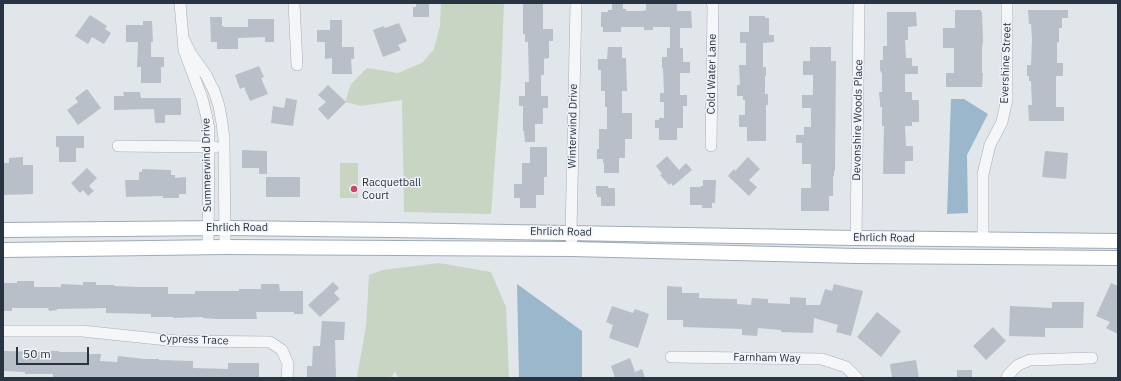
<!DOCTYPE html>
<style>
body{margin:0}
#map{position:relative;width:1121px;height:381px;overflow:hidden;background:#e1e6ea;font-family:"IBM Plex Sans",sans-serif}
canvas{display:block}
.frame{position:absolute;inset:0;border:4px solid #293443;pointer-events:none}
.scale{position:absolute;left:16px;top:347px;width:73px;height:18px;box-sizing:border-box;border:2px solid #293443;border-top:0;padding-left:5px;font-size:12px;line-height:14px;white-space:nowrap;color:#293443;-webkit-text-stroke:3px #f1f4f8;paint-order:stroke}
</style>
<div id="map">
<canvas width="1121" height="381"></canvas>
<div class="frame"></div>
<div class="scale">50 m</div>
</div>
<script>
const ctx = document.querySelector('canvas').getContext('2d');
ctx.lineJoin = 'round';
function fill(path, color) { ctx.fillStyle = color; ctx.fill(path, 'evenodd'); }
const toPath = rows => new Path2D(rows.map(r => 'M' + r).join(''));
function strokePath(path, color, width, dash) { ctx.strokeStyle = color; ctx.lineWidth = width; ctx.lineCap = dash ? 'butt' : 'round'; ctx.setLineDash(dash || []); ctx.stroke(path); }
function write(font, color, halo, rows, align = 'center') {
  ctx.font = font + ' "IBM Plex Sans",sans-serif'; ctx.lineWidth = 3; ctx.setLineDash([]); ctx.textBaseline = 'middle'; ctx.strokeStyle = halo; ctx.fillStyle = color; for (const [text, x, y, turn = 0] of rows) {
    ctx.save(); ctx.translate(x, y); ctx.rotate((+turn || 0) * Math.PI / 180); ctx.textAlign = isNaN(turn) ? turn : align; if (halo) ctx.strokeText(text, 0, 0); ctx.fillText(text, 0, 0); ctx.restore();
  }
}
fill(toPath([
 [441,3,504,3,501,78,491,214,404,212,402,100,361,106,345,102,351,84,367,68,398,73,422,63,434,49,440,26],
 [340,163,358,163,358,198,340,198],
 [439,263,491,272,506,307,509,378,399,378,395,372,390,378,358,378,357,377,366,326,369,275,383,270]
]), '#c8d5c2');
fill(toPath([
 [951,99,964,99,988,114,967,155,968,213,947,214],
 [517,284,582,331,582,378,519,378]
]), '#9bb7cc');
fill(toPath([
 [416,3,429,3,429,17,413,17,413,7,416,7],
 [523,3,543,3,543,29,553,29,553,41,549,41,549,58,544,59,544,75,541,75,541,96,548,96,548,108,543,108,543,124,535,124,535,142,525,142,524,131,523,131,523,106,519,106,519,96,525,96,525,82,529,82,528,42,525,42,525,34,523,34],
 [612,3,623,3,623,9,626,9,626,11,643,11,646,10,646,3,658,3,658,4,677,4,677,11,691,11,692,28,680,28,680,48,683,48,683,62,690,62,690,73,680,73,680,95,687,95,687,106,683,106,683,128,677,128,677,140,659,140,659,128,655,128,655,120,659,120,659,118,664,118,664,102,660,102,660,93,664,93,663,68,662,68,662,57,667,57,667,48,670,48,670,27,653,27,653,30,644,30,644,27,621,27,621,32,603,32,603,27,601,27,601,12,608,12,608,10,612,10],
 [955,10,981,10,981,12,982,12,983,41,982,48,982,73,983,73,982,87,946,87,946,73,954,73,954,48,943,48,943,28,955,28],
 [1028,10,1068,10,1068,18,1062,18,1062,28,1059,28,1059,42,1057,42,1057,63,1063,63,1063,76,1056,76,1056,107,1064,107,1064,121,1029,121,1028,105,1032,105,1031,81,1029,81,1029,76,1027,76,1027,65,1031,65,1032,39,1031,24,1029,24],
 [887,12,916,12,917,26,908,27,908,40,905,40,906,58,912,58,912,66,918,66,918,74,905,74,905,92,912,92,912,100,919,100,919,122,912,122,912,126,905,126,906,146,913,146,913,161,905,161,905,174,883,174,884,126,882,126,882,107,880,107,880,103,879,92,882,92,882,74,880,70,880,60,883,60,883,46,887,46],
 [90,15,107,26,105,29,111,33,104,44,92,37,88,44,75,36],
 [749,16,765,16,765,18,769,18,769,35,774,35,774,42,763,43,763,67,766,67,766,76,765,76,765,94,768,94,768,105,766,105,766,141,747,141,747,127,739,127,739,115,745,115,745,100,743,100,743,96,737,96,737,85,740,85,739,65,746,65,746,43,740,43,740,32,749,32],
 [210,17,222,17,222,26,225,27,248,27,248,19,274,19,274,42,265,42,265,37,238,38,238,49,217,49,217,42,211,42],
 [330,20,342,20,342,47,354,47,354,59,351,59,352,74,332,74,332,58,325,59,325,42,317,42,317,30,330,30],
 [143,21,152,21,153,42,151,42,151,57,164,57,164,67,161,67,161,83,141,83,141,67,137,67,138,42,126,42,126,25,143,25],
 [399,23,407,41,398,45,401,50,383,57,373,30,384,26,385,28],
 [608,47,622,47,622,58,626,58,627,91,622,91,622,113,632,113,632,139,625,139,625,158,619,158,619,173,604,173,604,163,603,163,603,159,597,159,597,149,599,149,599,129,607,129,607,107,605,107,605,91,601,91,601,70,598,70,598,59,607,59],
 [810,47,831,47,831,61,836,61,835,171,834,171,834,176,833,176,833,196,829,196,829,211,801,211,801,188,811,188,811,164,802,164,802,143,796,143,796,135,804,135,804,127,811,127,811,108,802,108,802,95,813,95,813,75,803,75,803,61,810,61],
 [259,66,264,77,261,78,268,94,250,101,244,87,240,89,235,75],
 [328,85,346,102,328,120,318,109,326,102,318,95],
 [87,89,101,108,78,125,67,110,78,102,75,98],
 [123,92,140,92,141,98,181,98,181,115,165,115,165,123,155,123,154,109,114,110,114,96,124,96],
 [286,98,297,100,293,126,271,123,273,106,284,108],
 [56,136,84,136,84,148,76,148,76,162,59,162,59,147,56,147],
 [530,147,547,147,547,177,544,177,544,195,536,195,536,208,520,208,520,198,514,198,514,184,522,184,522,163,530,163],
 [242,150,267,151,267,174,259,174,259,168,242,168],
 [1045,151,1068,153,1066,179,1042,177],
 [667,156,679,170,686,163,692,170,673,186,671,183,669,185,660,175,662,174,656,166],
 [23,157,23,165,33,165,33,194,3,195,3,163,9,163,9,158],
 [748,157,760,169,749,180,757,187,749,196,728,176,734,169,735,171],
 [87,168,97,178,89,186,94,191,88,196,83,190,80,193,71,183],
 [142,169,171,170,171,175,175,175,175,178,186,177,186,194,179,194,179,198,163,198,163,196,126,197,125,180,139,180,139,172,142,172],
 [266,177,300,177,300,197,266,197],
 [703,180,716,180,715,203,712,203,712,208,702,208,702,205,690,205,690,187,701,187,701,186,703,186],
 [596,186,608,186,608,188,615,188,615,206,601,206,601,197,597,197,597,194,596,194],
 [17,281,34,281,34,287,61,287,61,284,83,285,83,282,96,282,96,285,114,285,114,286,140,287,168,287,168,294,195,294,195,291,239,291,239,289,261,289,261,284,279,284,280,291,303,291,303,314,294,314,294,312,256,312,257,319,216,319,203,318,203,317,173,318,173,317,151,317,151,314,106,313,106,308,57,309,57,310,49,311,48,308,12,308,12,311,4,311,3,283,17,283],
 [333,282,339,288,334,293,340,299,320,317,308,305],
 [1111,283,1118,286,1118,334,1106,328,1110,322,1096,316],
 [834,284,863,291,851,336,836,332,838,325,814,318,813,333,781,332,781,330,758,328,757,336,742,335,742,329,683,327,683,320,667,320,667,286,682,287,682,293,699,293,699,298,737,299,737,304,751,305,752,298,768,299,768,303,790,304,790,297,806,298,806,305,820,305,825,289,832,291],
 [1052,302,1084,302,1083,328,1045,328,1045,337,1009,336,1010,306,1052,308],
 [612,306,633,313,635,309,649,314,638,348,609,338,613,325,606,322],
 [877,312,901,331,881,357,857,337],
 [322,321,345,322,344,340,335,340,336,378,307,378,307,366,312,366,313,346,320,346],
 [993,327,1006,341,986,360,973,346],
 [3,351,47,352,47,351,59,351,59,352,88,352,88,354,101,354,100,361,117,362,118,356,145,359,159,359,159,360,193,361,193,368,228,369,228,363,259,363,259,378,53,378,53,374,25,374,25,372,3,371],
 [630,358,635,372,642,369,645,378,615,378,611,366],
 [916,360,919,378,892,378,890,364],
 [957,370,972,370,972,378,957,378]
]), '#b8bfc8');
const minor = toPath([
 [180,3,183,38],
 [294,3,297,65],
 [118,146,215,147],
 [711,146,713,6,712,3],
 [856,238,859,3],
 [983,240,983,174,990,145,1002,122,1007,99,1007,3],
 [208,247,209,129,206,114,202,98,184,50,183,38,191,54,206,75,214,91,219,106,222,123,224,139,225,247],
 [572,249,571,232,576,3],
 [3,331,82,331,177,341,270,342,282,350,288,364,287,378],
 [671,357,822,359,846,367,857,378],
 [1007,378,1008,375,1018,365,1030,360,1092,358]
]);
const major = toPath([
 [3,230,225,228,393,230,856,238,1118,241],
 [3,250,225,247,572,249,856,256,1118,258]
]);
strokePath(minor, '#a6adb5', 12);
strokePath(major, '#a0abb7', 16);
strokePath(minor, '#f4f6f8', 11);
strokePath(major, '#fff', 14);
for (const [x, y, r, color] of [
 [354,189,4,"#d34264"]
]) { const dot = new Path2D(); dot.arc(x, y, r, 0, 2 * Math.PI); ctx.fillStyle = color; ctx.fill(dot); strokePath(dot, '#f1f4f8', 1.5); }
write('11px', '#293443', '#f1f4f8', [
 ["Evershine Street",1006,63,-88],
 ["Cold Water Lane",712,74,-89],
 ["Devonshire Woods Place",858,120,-89],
 ["Winterwind Drive",573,126,-89],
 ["Summerwind Drive",207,165,-91],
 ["Ehrlich Road",237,228],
 ["Ehrlich Road",561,232,1],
 ["Ehrlich Road",884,238,1],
 ["Cypress Trace",194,340,2],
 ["Farnham Way",767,358,1]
]);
write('11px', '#293443', '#f1f4f8', [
 ["Racquetball",362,183],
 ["Court",362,196]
], 'left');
</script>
